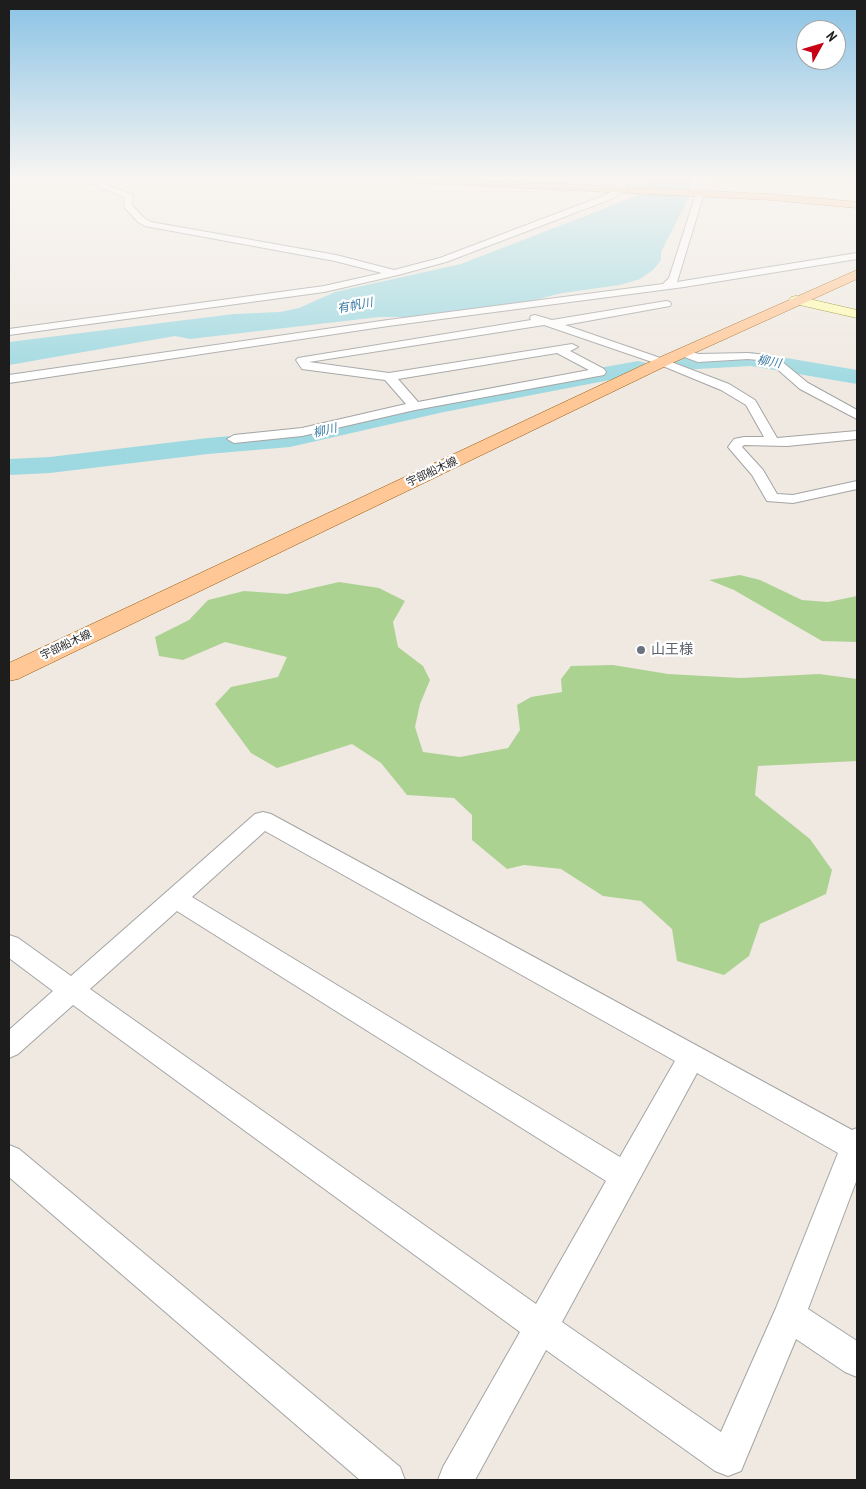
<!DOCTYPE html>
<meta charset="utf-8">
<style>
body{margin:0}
#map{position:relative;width:866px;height:1489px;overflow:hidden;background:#efe9e1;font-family:"PT Sans Narrow",sans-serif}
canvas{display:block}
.frame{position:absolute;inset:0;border:10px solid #1d1d1d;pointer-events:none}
.north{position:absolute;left:796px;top:20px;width:50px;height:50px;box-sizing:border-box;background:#fff;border:1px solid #a5a5a5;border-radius:50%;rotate:51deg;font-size:14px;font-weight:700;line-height:20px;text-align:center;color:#1d1d1d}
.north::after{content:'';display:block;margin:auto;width:18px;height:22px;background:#c90015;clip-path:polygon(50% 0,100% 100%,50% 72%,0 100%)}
</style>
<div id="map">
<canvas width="866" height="1489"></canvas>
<div class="frame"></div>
<div class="north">N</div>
</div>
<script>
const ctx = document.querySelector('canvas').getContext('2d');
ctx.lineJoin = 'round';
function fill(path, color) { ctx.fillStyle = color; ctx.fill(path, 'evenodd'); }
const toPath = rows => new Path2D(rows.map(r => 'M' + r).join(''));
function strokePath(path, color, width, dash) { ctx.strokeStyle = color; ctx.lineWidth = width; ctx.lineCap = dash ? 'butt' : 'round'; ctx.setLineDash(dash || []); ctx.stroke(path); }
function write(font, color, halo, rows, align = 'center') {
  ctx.font = font + ' "PT Sans Narrow","Noto Sans JP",sans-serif'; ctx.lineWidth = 4.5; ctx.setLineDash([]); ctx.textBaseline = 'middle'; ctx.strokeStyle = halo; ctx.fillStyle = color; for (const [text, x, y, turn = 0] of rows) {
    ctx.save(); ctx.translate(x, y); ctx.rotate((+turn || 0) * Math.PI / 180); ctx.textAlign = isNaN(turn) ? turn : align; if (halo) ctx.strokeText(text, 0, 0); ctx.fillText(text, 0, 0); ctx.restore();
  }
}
fill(toPath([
 [706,179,857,179,857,199,708,192,703,190]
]), '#fffbda');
fill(toPath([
 [740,575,760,580,802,600,828,602,857,596,857,642,822,641,734,590,709,580],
 [339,582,379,588,405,601,393,622,398,647,423,666,430,680,420,704,415,727,423,752,460,757,508,748,520,730,517,705,531,697,562,692,561,679,571,666,613,665,668,674,741,678,819,674,857,679,857,761,758,766,755,795,810,839,832,870,826,894,760,924,749,956,724,975,677,961,672,929,641,901,603,896,561,869,524,865,507,869,472,840,472,815,454,798,407,795,381,763,352,744,277,768,251,753,215,704,231,687,278,677,287,657,225,642,183,660,159,656,155,637,189,620,208,600,244,591,287,594]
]), '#acd292');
fill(toPath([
 [649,179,690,179,690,195,661,252,661,260,653,270,640,279,620,285,562,293,531,301,415,317,379,317,190,339,175,336,9,365,9,342,234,314,280,312,299,308,335,292,461,264,634,197,642,193]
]), '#9ed9e1');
fill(toPath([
 [751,352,857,370,857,384,751,366,680,370,672,368,668,363,672,358,680,356,751,352],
 [638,361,646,363,650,368,646,373,444,412,290,447,208,454,50,473,9,475,9,459,50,457,208,438,290,431,444,396,638,361]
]), '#9ed9e1');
const street = toPath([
 [82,179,92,179,133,195,132,205,144,218,151,222,336,255,394,270,440,258,600,197,609,193,625,179,633,179,615,197,606,201,446,262,398,275,324,292,9,335,9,329,324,286,382,273,335,261,145,226,138,222,125,208,124,197,82,179],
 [697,191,704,193,677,282,857,253,857,259,684,287,388,326,9,383,9,375,388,320,663,284,669,278,697,191],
 [666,301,670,302,671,304,670,306,565,325,666,360,729,384,755,400,777,438,857,431,857,439,787,446,744,445,742,447,763,470,777,494,793,495,857,481,857,489,793,503,767,501,752,475,728,447,734,439,744,437,764,437,746,405,721,390,658,364,544,325,309,362,389,373,572,344,578,347,570,351,604,369,606,372,604,375,415,410,302,436,234,443,227,439,234,435,302,428,406,404,385,380,302,369,296,360,298,358,531,320,530,318,531,316,535,315,552,320,666,301],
 [557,353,589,370,418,402,398,379,557,353],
 [683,350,699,354,748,353,775,356,808,383,857,410,857,419,800,389,768,361,748,359,698,362,679,355,677,353,683,350],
 [263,812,271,814,852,1130,857,1128,857,1179,808,1309,857,1341,857,1377,845,1372,796,1339,741,1471,728,1476,715,1471,546,1350,475,1480,438,1480,443,1467,520,1332,73,1005,18,1054,9,1058,9,1030,53,991,9,958,9,935,18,938,71,976,255,814,263,812],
 [265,831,675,1061,620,1157,192,897,265,831],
 [177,911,606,1181,536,1304,90,989,177,911],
 [697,1073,838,1153,776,1308,721,1432,562,1322,697,1073],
 [9,1145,19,1149,400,1467,405,1480,360,1480,9,1177,9,1145]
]);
const secondary = toPath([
 [796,296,857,310,857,318,791,303,789,300,791,297,796,296]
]);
const primary = toPath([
 [397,179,462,179,771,194,857,202,857,208,771,200,402,182,397,179],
 [857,270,857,279,668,365,18,679,9,681,9,663,656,359,857,270]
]);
strokePath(street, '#a4a4a4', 2);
strokePath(secondary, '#770', 1);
strokePath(primary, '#955400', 1);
fill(street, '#fff');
fill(secondary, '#fffbb0');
fill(primary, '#ffc796');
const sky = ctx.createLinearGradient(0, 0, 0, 387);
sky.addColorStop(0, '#8ac3e5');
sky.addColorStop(0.46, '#f8f5f2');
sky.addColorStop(1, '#f8f5f200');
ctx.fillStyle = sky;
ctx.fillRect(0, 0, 866, 387);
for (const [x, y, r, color] of [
 [641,650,5,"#6b7280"]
]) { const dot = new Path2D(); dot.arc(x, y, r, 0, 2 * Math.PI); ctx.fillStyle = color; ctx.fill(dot); strokePath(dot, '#fff', 2); }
write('11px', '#1d1d1d', '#fff', [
 ["宇部船木線",432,472,-25],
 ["宇部船木線",66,645,-25]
]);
write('italic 12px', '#3c7ba4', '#fff', [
 ["有帆川",355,306,-11],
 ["柳川",769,362,10],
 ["柳川",325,431,-13]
]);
write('14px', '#5b616d', '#fff', [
 ["山王様",651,650]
], 'left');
</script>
